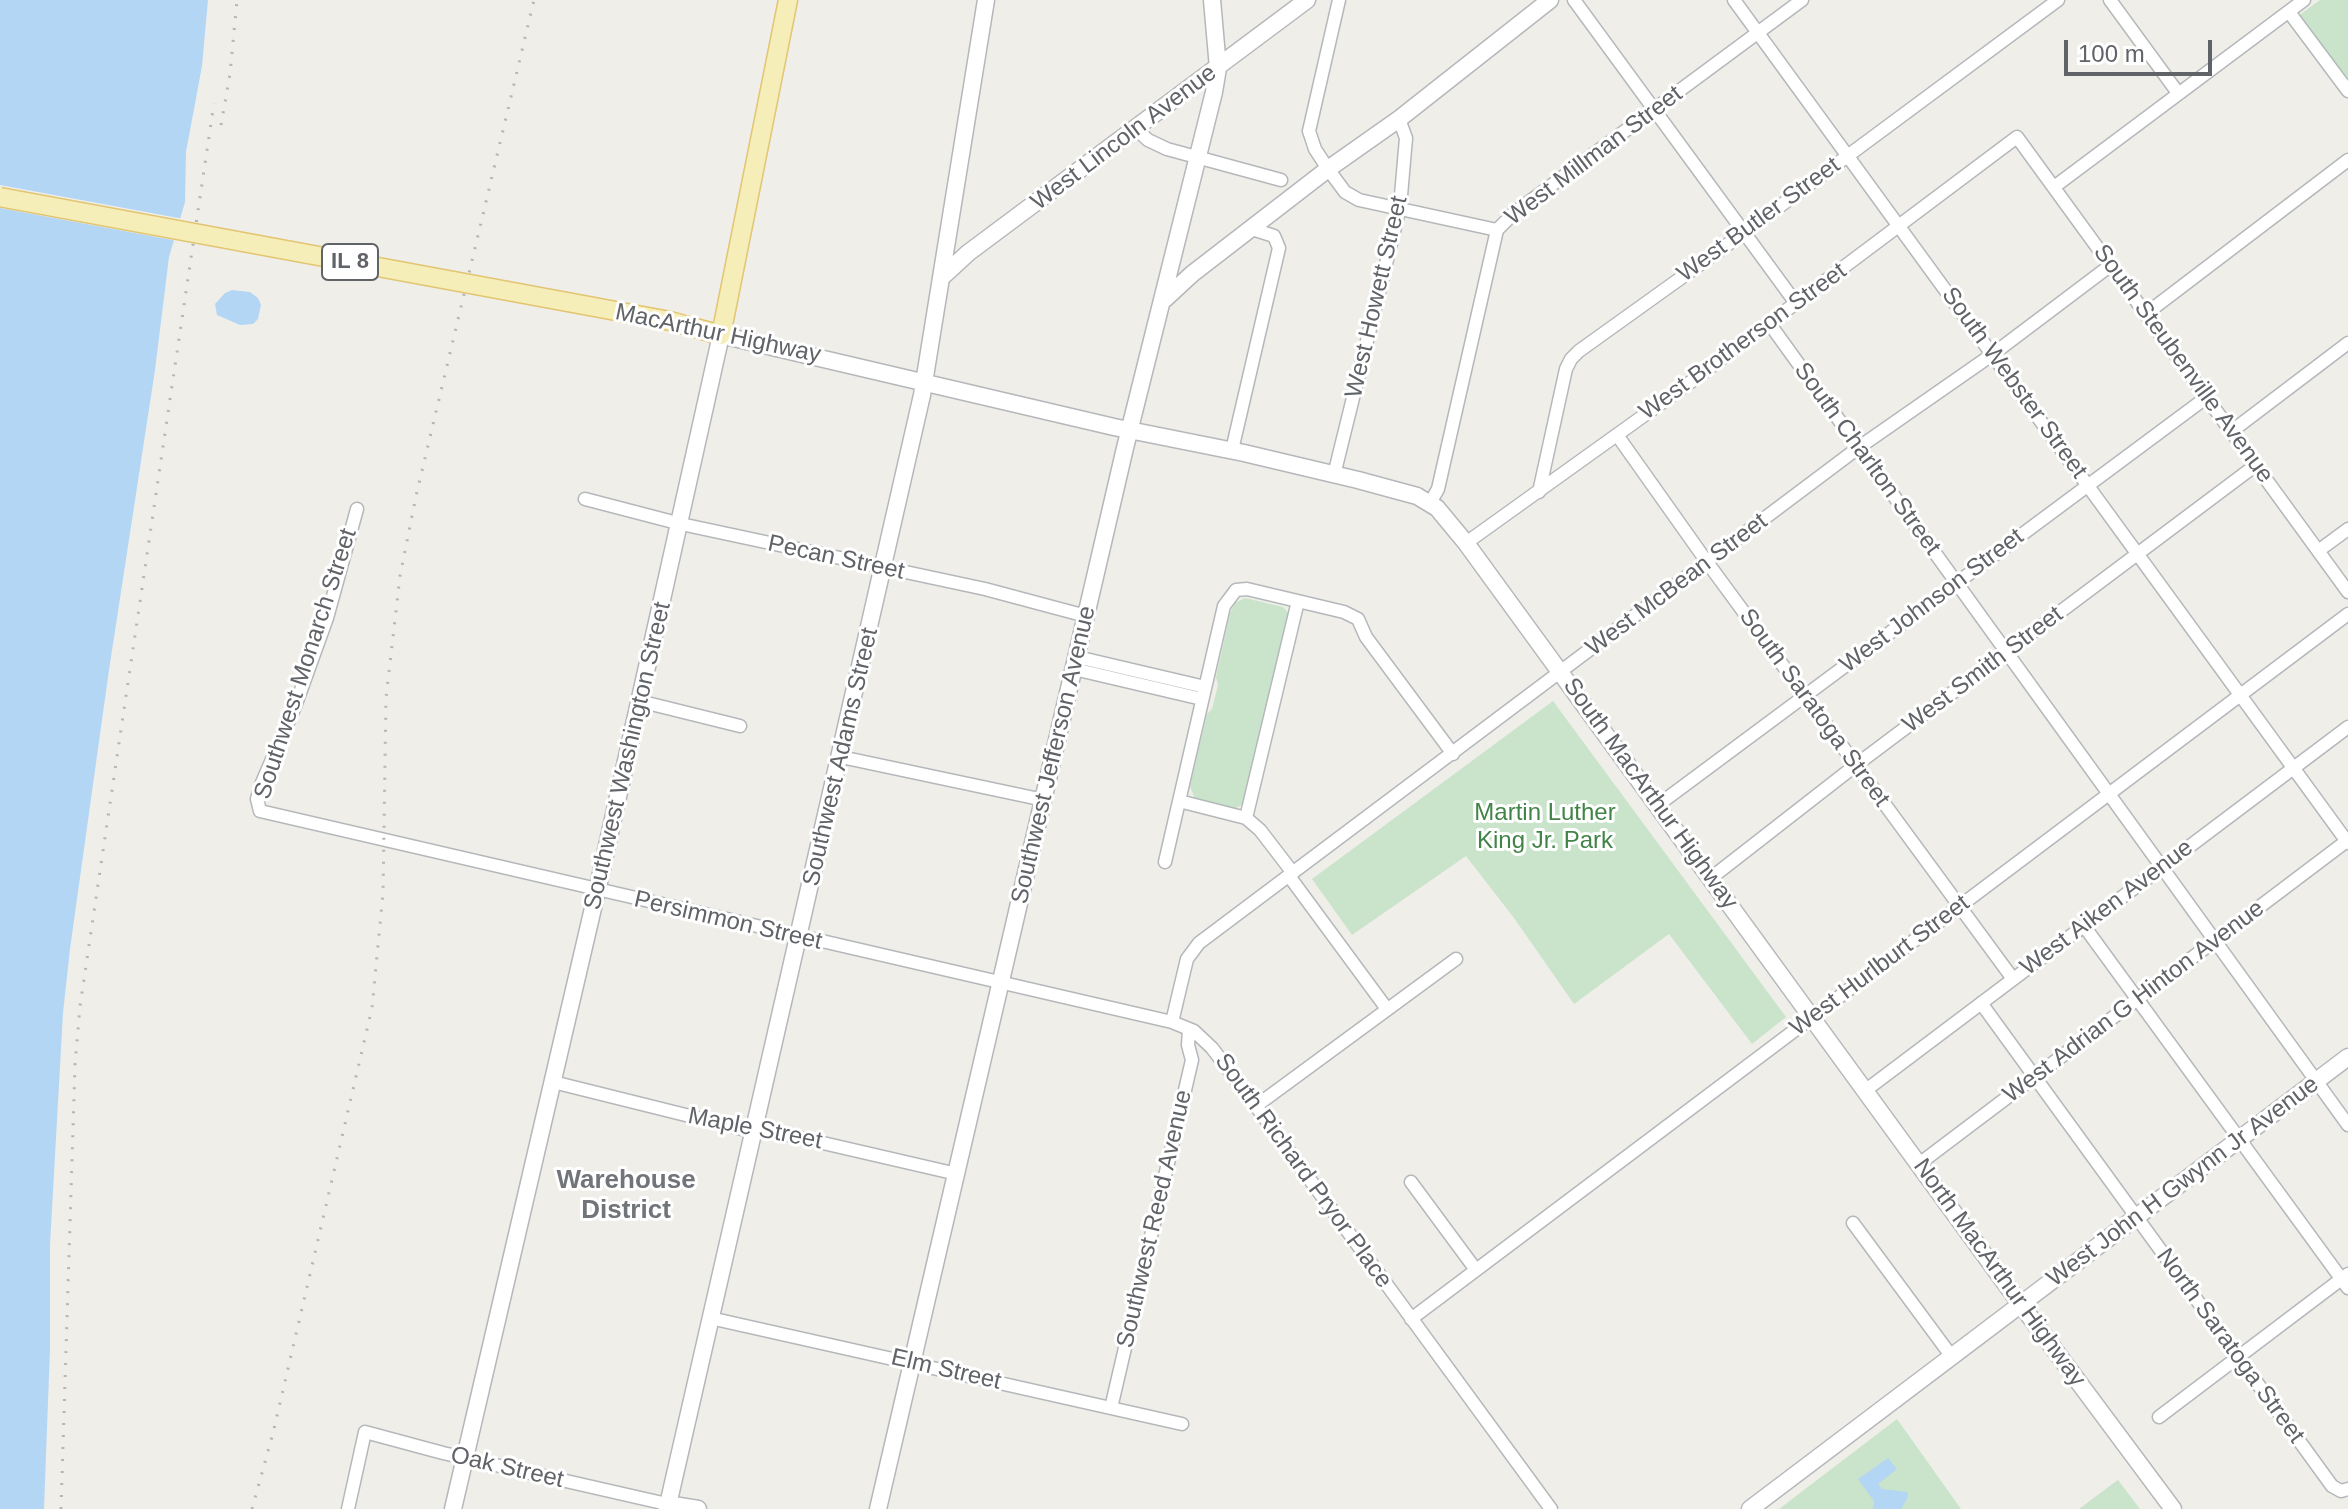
<!DOCTYPE html>
<style>
body{margin:0}
#map{position:relative;width:2348px;height:1509px;overflow:hidden;background:#f0eee9;font-family:Helvetica,sans-serif}
canvas{display:block}
.scale{position:absolute;left:2064px;top:40px;width:148px;height:36px;box-sizing:border-box;border:4px solid #606367;border-top:0;padding-left:10px;font-size:24px;line-height:28px;white-space:nowrap;color:#606367;-webkit-text-stroke:6px #fff;paint-order:stroke}
</style>
<div id="map">
<canvas width="2348" height="1509"></canvas>
<div class="scale">100 m</div>
</div>
<script>
const ctx = document.querySelector('canvas').getContext('2d');
ctx.lineJoin = 'round';
function fill(path, color) { ctx.fillStyle = color; ctx.fill(path, 'evenodd'); }
const toPath = rows => new Path2D(rows.map(r => 'M' + r).join(''));
function strokePath(path, color, width, dash) { ctx.strokeStyle = color; ctx.lineWidth = width; ctx.lineCap = dash ? 'butt' : 'round'; ctx.setLineDash(dash || []); ctx.stroke(path); }
function write(font, color, halo, rows, align = 'center') {
  ctx.font = font + ' Helvetica,sans-serif'; ctx.lineWidth = 6; ctx.setLineDash([]); ctx.textBaseline = 'middle'; ctx.strokeStyle = halo; ctx.fillStyle = color; for (const [text, x, y, turn = 0] of rows) {
    ctx.save(); ctx.translate(x, y); ctx.rotate((+turn || 0) * Math.PI / 180); ctx.textAlign = isNaN(turn) ? turn : align; if (halo) ctx.strokeText(text, 0, 0); ctx.fillText(text, 0, 0); ctx.restore();
  }
}
fill(toPath([
 [2320,0,2348,0,2348,82,2298,16],
 [1245,598,1283,607,1290,615,1247,788,1247,802,1234,809,1195,799,1190,786,1207,714,1212,709,1218,685,1216,677,1230,614,1235,603],
 [1553,701,1786,1017,1752,1044,1669,934,1574,1004,1514,918,1466,856,1352,935,1312,879],
 [1897,1419,1961,1509,1779,1509],
 [2118,1480,2140,1509,2079,1509,2115,1482]
]), '#c9e4ca');
fill(toPath([
 [0,0,208,0,202,66,186,152,185,202,169,257,155,370,109,670,70,949,63,1013,50,1245,50,1349,44,1509,0,1509],
 [232,290,250,292,258,298,261,305,258,319,253,324,240,325,217,315,215,304,225,293],
 [1888,1458,1897,1469,1878,1484,1882,1489,1908,1492,1907,1499,1901,1509,1873,1509,1874,1501,1858,1479]
]), '#b4d6f5');
fill(toPath([
 [0,185,184,219,178,241,0,208]
]), '#f0eee9');
const street = toPath([
 [1339,0,1309,131,1315,149,1328,169,1345,192,1359,200,1497,230],
 [1574,0,1795,302],
 [1734,0,2348,843],
 [2110,0,2178,93],
 [2289,12,2348,91],
 [1136,129,1148,140,1167,149,1281,180],
 [2054,187,2304,0],
 [2147,313,2348,160],
 [1769,323,2348,1125],
 [2232,431,2348,343],
 [1617,435,1707,562,2013,979],
 [1232,450,1279,248,1274,236,1252,229],
 [1334,475,1400,207,1406,138,1399,119],
 [1539,492,1566,369,1571,359,1579,351,1745,232,2058,0],
 [585,499,681,524,985,589,1086,616],
 [1430,503,1438,489,1497,230,1514,213,1802,0],
 [357,509,327,618,296,704,261,785,257,799,260,811,1172,1022,1194,1031,1212,1048,1256,1106,1551,1509],
 [1466,543,1692,381,2017,137,2348,592],
 [2318,551,2348,529],
 [1077,657,1205,687],
 [1074,669,1202,699],
 [639,701,740,726],
 [841,757,1044,800],
 [1179,801,1246,818,1260,830,1293,873],
 [1658,805,2207,397],
 [1246,818,1298,601],
 [1165,862,1224,606,1236,590,1247,589,1344,612,1358,619,1366,637,1453,754],
 [1289,876,1387,1009],
 [1711,878,1856,765,2256,465],
 [2084,926,2348,1288],
 [1981,1003,2332,1486,2341,1491,2348,1489],
 [1172,1022,1187,959,1199,943,1858,448,1993,354,2111,265],
 [553,1082,742,1129,771,1131,957,1174],
 [1866,1090,2348,727],
 [1256,1106,1456,959],
 [1919,1164,2348,840],
 [1411,1182,1476,1270],
 [1853,1223,1952,1357],
 [710,1318,1182,1424],
 [1411,1319,2348,614],
 [1111,1408,1192,1060,1188,1045,1189,1029],
 [2159,1417,2348,1274],
 [348,1509,365,1432,443,1453,667,1504]
]);
const secondary = toPath([
 [942,277,968,253,1307,0],
 [1165,299,1192,274,1328,169,1399,119,1550,0],
 [667,1504,698,1509],
 [453,1509,597,891,721,335,1114,427,1244,453,1358,480,1417,496,1437,508,1466,543,2013,1294,2173,1509],
 [667,1509,922,395,986,0],
 [878,1509,1125,448,1214,92,1218,68,1212,0],
 [1750,1509,2348,1057]
]);
const primary = toPath([
 [699,329,721,335,788,0]
]);
strokePath(street, '#b5b8bb', 15);
strokePath(secondary, '#b5b7bb', 19);
strokePath(primary, '#e1c571', 21);
strokePath(street, '#fff', 12);
strokePath(secondary, '#fff', 16);
strokePath(primary, '#f6eeb8', 18);
strokePath(toPath([
 [221,125,230,74,237,0],
 [61,1509,75,1065,80,1006,214,103],
 [252,1509,273,1433,372,1008,383,893,386,698,400,576,416,496,534,0]
]), '#b4b5b5', 3, [2, 10]);
const primaryBridge = toPath([
 [0,197,670,321,699,329]
]);
strokePath(primaryBridge, '#e1c571', 21, []);
strokePath(primaryBridge, '#f6eeb8', 18);
for (const [x, y, w] of [
 [350,262,56]
]) { const box = new Path2D(); box.roundRect(x - w / 2, y - 18, w, 36, 6); ctx.fillStyle = '#fff'; ctx.fill(box); strokePath(box, '#606367', 2); }
write('bold 22px', '#606367', null, [
 ["IL 8",350,262]
]);
write('24px', '#606367', '#fff', [
 ["West Lincoln Avenue",1124,138,-37],
 ["West Millman Street",1594,156,-37],
 ["West Butler Street",1759,220,-36],
 ["West Howett Street",1377,297,-77],
 ["MacArthur Highway",718,334,12],
 ["West Brotherson Street",1743,342,-36],
 ["South Steubenville Avenue",2183,364,54],
 ["South Webster Street",2014,383,54],
 ["South Charlton Street",1867,459,54],
 ["Pecan Street",836,558,12],
 ["West McBean Street",1677,585,-37],
 ["West Johnson Street",1932,601,-37],
 ["Southwest Monarch Street",306,664,-72],
 ["West Smith Street",1983,670,-37],
 ["South Saratoga Street",1814,708,54],
 ["Southwest Jefferson Avenue",1054,755,-77],
 ["Southwest Washington Street",628,756,-77],
 ["Southwest Adams Street",841,757,-77],
 ["South MacArthur Highway",1650,794,54],
 ["West Aiken Avenue",2107,908,-37],
 ["Persimmon Street",728,921,13],
 ["West Hurlburt Street",1880,966,-37],
 ["West Adrian G Hinton Avenue",2134,1002,-37],
 ["Maple Street",755,1129,11],
 ["South Richard Pryor Place",1303,1171,54],
 ["West John H Gwynn Jr Avenue",2183,1182,-37],
 ["Southwest Reed Avenue",1155,1219,-77],
 ["North MacArthur Highway",1999,1273,54],
 ["North Saratoga Street",2230,1346,54],
 ["Elm Street",946,1370,13],
 ["Oak Street",507,1468,13]
]);
write('24px', '#428447', '#fff', [
 ["Martin Luther",1545,813],
 ["King Jr. Park",1545,841]
]);
write('bold 26px', '#717579', '#fff', [
 ["Warehouse",626,1181],
 ["District",626,1211]
]);
</script>
